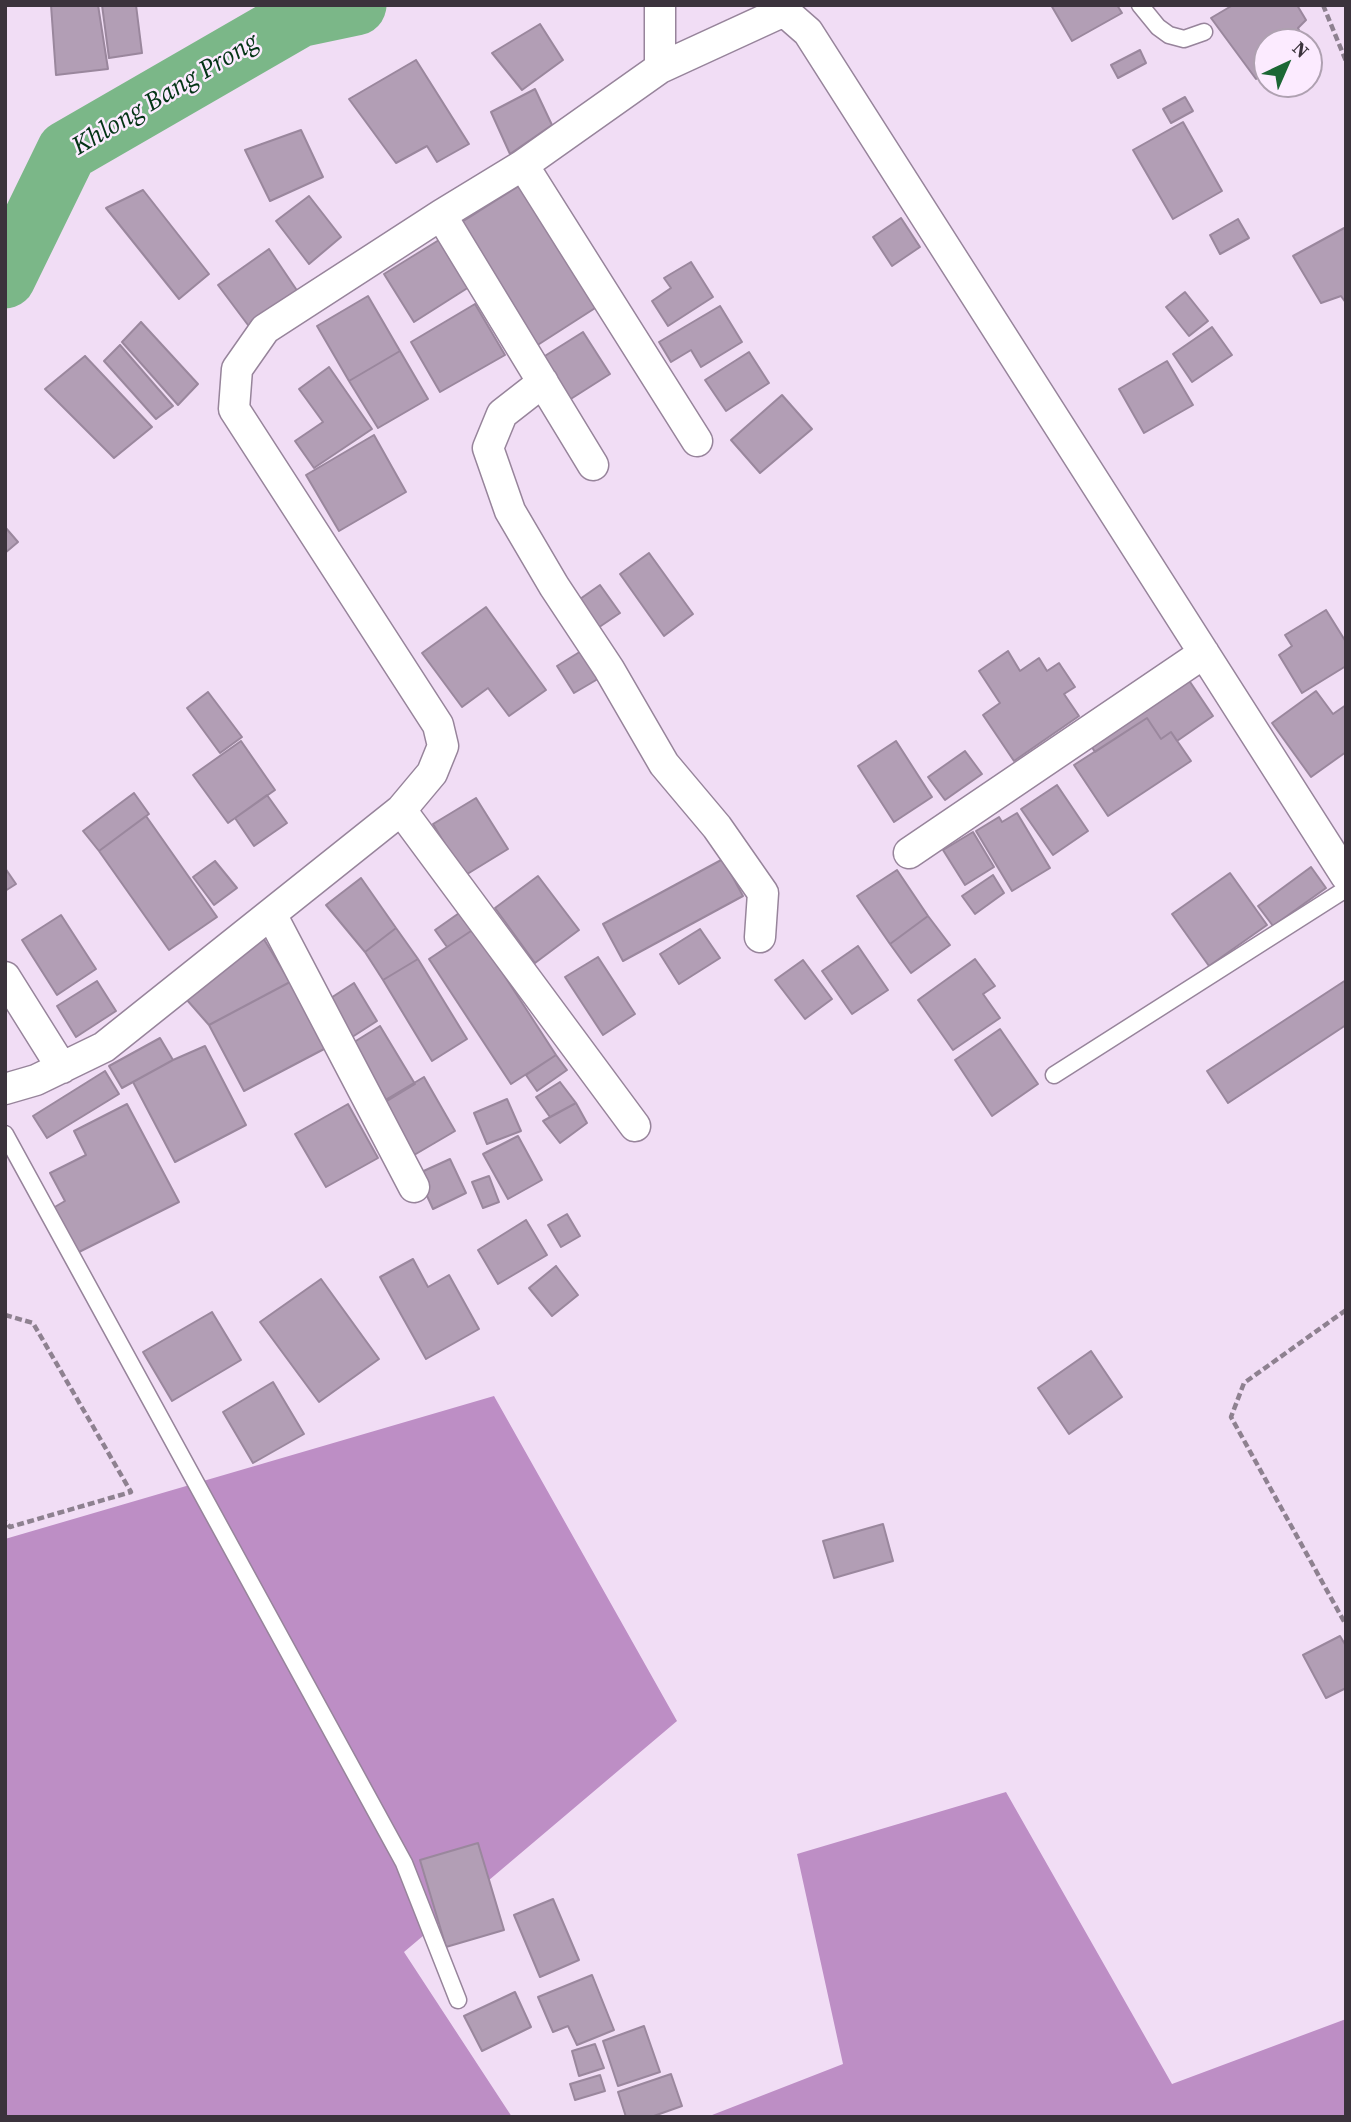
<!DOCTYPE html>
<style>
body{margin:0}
#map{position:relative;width:1351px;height:2122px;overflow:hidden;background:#f1ddf5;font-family:"Source Serif 4",serif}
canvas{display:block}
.frame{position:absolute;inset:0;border:7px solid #3b333c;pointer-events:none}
.north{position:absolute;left:1253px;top:28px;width:70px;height:70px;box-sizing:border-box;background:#fcebff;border:2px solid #afa1b1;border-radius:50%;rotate:44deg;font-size:19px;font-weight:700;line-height:28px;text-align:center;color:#3b333c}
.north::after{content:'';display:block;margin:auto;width:24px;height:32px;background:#1c6735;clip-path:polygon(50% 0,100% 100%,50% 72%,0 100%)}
</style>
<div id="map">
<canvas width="1351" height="2122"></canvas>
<div class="frame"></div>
<div class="north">N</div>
</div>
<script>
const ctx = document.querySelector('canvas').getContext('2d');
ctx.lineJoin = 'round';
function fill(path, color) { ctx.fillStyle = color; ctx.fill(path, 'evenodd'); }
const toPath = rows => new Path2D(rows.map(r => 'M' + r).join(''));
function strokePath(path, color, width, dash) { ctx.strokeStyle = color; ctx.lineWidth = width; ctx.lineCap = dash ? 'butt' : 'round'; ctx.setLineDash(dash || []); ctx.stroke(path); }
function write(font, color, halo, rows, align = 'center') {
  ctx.font = font + ' "Source Serif 4",serif'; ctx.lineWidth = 5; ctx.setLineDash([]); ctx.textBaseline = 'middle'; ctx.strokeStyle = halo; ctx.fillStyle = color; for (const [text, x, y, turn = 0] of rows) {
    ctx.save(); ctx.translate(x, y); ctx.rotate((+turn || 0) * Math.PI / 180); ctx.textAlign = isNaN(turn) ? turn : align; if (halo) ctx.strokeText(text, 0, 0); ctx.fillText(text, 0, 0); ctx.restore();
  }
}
fill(toPath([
 [494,1396,677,1721,404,1952,512,2117,5,2117,5,1539],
 [1006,1792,1172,2084,1346,2019,1346,2117,707,2117,843,2064,797,1854]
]), '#bd8ec5');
strokePath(toPath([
 [5,278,67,151,299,17,356,5]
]), '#7bb788', 61);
const building = toPath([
 [51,5,98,5,108,69,56,75,51,5],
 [102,5,136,5,142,53,109,58,102,5],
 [1051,5,1117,5,1122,13,1072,41,1051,5],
 [1233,5,1297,5,1306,20,1298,28,1304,42,1267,42,1267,71,1256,79,1211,18,1233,5],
 [540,24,563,60,522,90,492,53,540,24],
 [1140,50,1146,63,1118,78,1111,65,1140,50],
 [416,60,469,144,437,162,427,146,396,163,349,99,416,60],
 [535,89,552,125,510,154,491,112,535,89],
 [1185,97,1193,111,1171,123,1163,109,1185,97],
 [1183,122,1222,191,1173,219,1133,150,1183,122],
 [301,130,323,177,270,201,245,150,301,130],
 [525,182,603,303,533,348,454,227,525,182],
 [143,190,209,274,179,299,106,208,143,190],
 [309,196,341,237,309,264,276,221,309,196],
 [901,218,920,247,892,266,873,237,901,218],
 [1238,219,1249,238,1220,254,1210,235,1238,219],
 [1346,227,1346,303,1341,296,1321,303,1293,256,1346,227],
 [447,235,477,282,414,322,384,274,447,235],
 [269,249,298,292,251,329,218,285,269,249],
 [691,262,713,297,668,326,652,301,671,288,664,278,691,262],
 [1185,292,1208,321,1189,336,1166,307,1185,292],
 [368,296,400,351,349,381,317,326,368,296],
 [475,304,505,355,440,392,411,342,475,304],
 [720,306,742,342,701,367,691,350,671,362,659,342,720,306],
 [141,322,198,384,178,405,122,342,141,322],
 [1212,327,1232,355,1192,382,1173,354,1212,327],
 [583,332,610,374,566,402,540,359,583,332],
 [120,345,173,406,156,419,104,361,120,345],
 [400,351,428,399,378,428,349,381,400,351],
 [749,352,769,383,726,411,705,380,749,352],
 [85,356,152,427,114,458,45,389,85,356],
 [1167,361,1193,405,1144,433,1119,389,1167,361],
 [329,367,372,429,314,468,295,441,323,422,299,389,329,367],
 [782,395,812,429,760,473,731,440,782,395],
 [374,435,406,492,339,531,306,475,374,435],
 [5,527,18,542,5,553,5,527],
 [649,553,693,614,664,636,620,574,649,553],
 [600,585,620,613,589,634,570,606,600,585],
 [486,607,546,690,509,716,488,688,462,707,422,653,486,607],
 [1326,610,1346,642,1346,666,1302,693,1279,655,1292,646,1285,635,1326,610],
 [586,648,603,676,574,693,557,666,586,648],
 [1008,651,1020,671,1039,658,1047,671,1059,663,1075,687,1064,694,1079,716,1014,761,983,715,1000,703,979,671,1008,651],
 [1182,670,1213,716,1177,741,1171,732,1161,739,1147,718,1095,752,1086,738,1182,670],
 [1316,691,1333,714,1346,705,1346,752,1311,777,1272,723,1316,691],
 [208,692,242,737,220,753,187,708,208,692],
 [1147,718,1161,739,1171,732,1191,761,1108,816,1074,765,1147,718],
 [241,741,275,790,228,823,193,775,241,741],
 [896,741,932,797,894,822,858,766,896,741],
 [965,751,982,774,945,800,928,777,965,751],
 [1057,785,1088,831,1053,855,1021,809,1057,785],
 [134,793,149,814,99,851,83,831,134,793],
 [267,795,287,823,254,846,235,818,267,795],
 [476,798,508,849,464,876,433,824,476,798],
 [1017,813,1050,868,1012,891,976,831,999,817,1002,822,1017,813],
 [146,816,217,917,169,950,99,851,146,816],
 [973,832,994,867,965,885,943,850,973,832],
 [723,859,743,896,623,961,603,924,723,859],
 [215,861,237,888,214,905,193,877,215,861],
 [1311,867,1326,888,1273,926,1258,906,1311,867],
 [5,868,16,884,5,891,5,868],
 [897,870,928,916,890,944,857,896,897,870],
 [1230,873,1267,925,1209,966,1172,914,1230,873],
 [993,875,1004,893,975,914,962,896,993,875],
 [538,876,579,930,535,963,495,908,538,876],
 [361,878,396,928,365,952,326,905,361,878],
 [462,911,474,929,447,947,435,930,462,911],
 [61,915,96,969,57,995,22,940,61,915],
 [928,916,950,945,911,973,890,944,928,916],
 [396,928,418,959,383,980,365,952,396,928],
 [474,929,556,1055,511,1084,429,959,474,929],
 [700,929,720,958,679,984,660,954,700,929],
 [262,936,290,982,209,1025,187,1000,262,936],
 [858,946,888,990,852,1014,822,971,858,946],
 [598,957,635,1014,603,1035,565,977,598,957],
 [418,959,467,1039,432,1061,383,980,418,959],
 [975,959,995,986,983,994,1000,1018,953,1050,918,1000,975,959],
 [803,960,832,999,805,1019,775,980,803,960],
 [1346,980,1346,1025,1228,1103,1207,1071,1346,980],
 [97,981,116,1011,76,1037,57,1006,97,981],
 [290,982,326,1048,244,1091,209,1025,290,982],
 [354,983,377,1021,346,1041,323,1003,354,983],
 [380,1026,415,1084,387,1101,351,1044,380,1026],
 [1000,1029,1038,1084,992,1116,955,1060,1000,1029],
 [160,1038,173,1060,122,1088,109,1066,160,1038],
 [205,1046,246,1125,175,1162,133,1082,173,1060,205,1046],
 [556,1055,567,1070,537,1091,526,1075,556,1055],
 [105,1071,119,1094,47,1138,33,1116,105,1071],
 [424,1077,455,1131,409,1158,377,1105,424,1077],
 [560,1082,576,1103,550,1117,536,1097,560,1082],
 [507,1099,521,1131,487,1144,474,1113,507,1099],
 [576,1103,587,1123,560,1143,543,1121,576,1103],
 [127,1104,179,1202,77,1253,53,1208,65,1201,50,1173,86,1155,74,1131,127,1104],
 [348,1104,378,1158,326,1187,295,1134,348,1104],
 [518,1136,542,1180,508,1199,483,1154,518,1136],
 [450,1159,466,1193,433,1209,417,1174,450,1159],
 [489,1176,499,1202,483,1208,472,1182,489,1176],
 [567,1214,580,1236,561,1247,548,1225,567,1214],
 [526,1220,547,1255,498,1284,478,1250,526,1220],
 [413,1259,428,1287,449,1275,479,1329,426,1359,380,1277,413,1259],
 [556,1266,578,1295,552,1316,529,1288,556,1266],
 [321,1279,379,1359,319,1402,260,1322,321,1279],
 [212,1312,241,1360,172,1401,143,1352,212,1312],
 [1091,1351,1122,1397,1069,1434,1038,1388,1091,1351],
 [273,1382,304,1434,253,1463,223,1412,273,1382],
 [883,1524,893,1561,834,1578,823,1541,883,1524],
 [1340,1636,1346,1646,1346,1688,1326,1698,1303,1655,1340,1636],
 [478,1843,504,1930,446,1947,420,1860,478,1843],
 [553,1899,579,1960,540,1977,514,1915,553,1899],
 [592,1975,614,2030,577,2045,568,2026,553,2032,538,1997,592,1975],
 [515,1992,531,2027,482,2051,464,2016,515,1992],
 [644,2026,660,2072,618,2086,603,2041,644,2026],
 [595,2044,604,2068,579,2076,572,2051,595,2044],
 [671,2074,682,2106,651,2117,626,2117,618,2092,671,2074],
 [600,2075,605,2091,575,2100,570,2084,600,2075]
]);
fill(building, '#b29eb5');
strokePath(building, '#9a879d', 2);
const service = toPath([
 [1140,5,1158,27,1169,35,1184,39,1204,32],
 [1054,1075,1346,889],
 [5,1134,404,1863,458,2000]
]);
const minor = toPath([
 [660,68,784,11,808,32,1346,876],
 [523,165,697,441],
 [441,215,593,465],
 [543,382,502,414,488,448,510,511,554,586,609,669,664,764,717,827,763,893,760,937],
 [401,810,635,1126],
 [909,853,1204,653],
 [271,914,414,1187],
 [5,977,62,1068],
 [5,1089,36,1080,104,1047,401,810,432,773,443,746,438,725,234,409,237,369,265,329,441,215,523,165,660,68,660,5]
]);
strokePath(service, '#97849b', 19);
strokePath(minor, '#97849b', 33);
strokePath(toPath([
 [1323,5,1346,61],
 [1346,1310,1244,1383,1231,1417,1346,1625],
 [5,1315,33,1323,131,1492,10,1527,5,1521]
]), '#8e8190', 4.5, [7, 3.5]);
strokePath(service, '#fff', 16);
strokePath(minor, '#fff', 30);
write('italic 26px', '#033415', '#fcebff', [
 ["Khlong Bang Prong",166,95,-31]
]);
</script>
